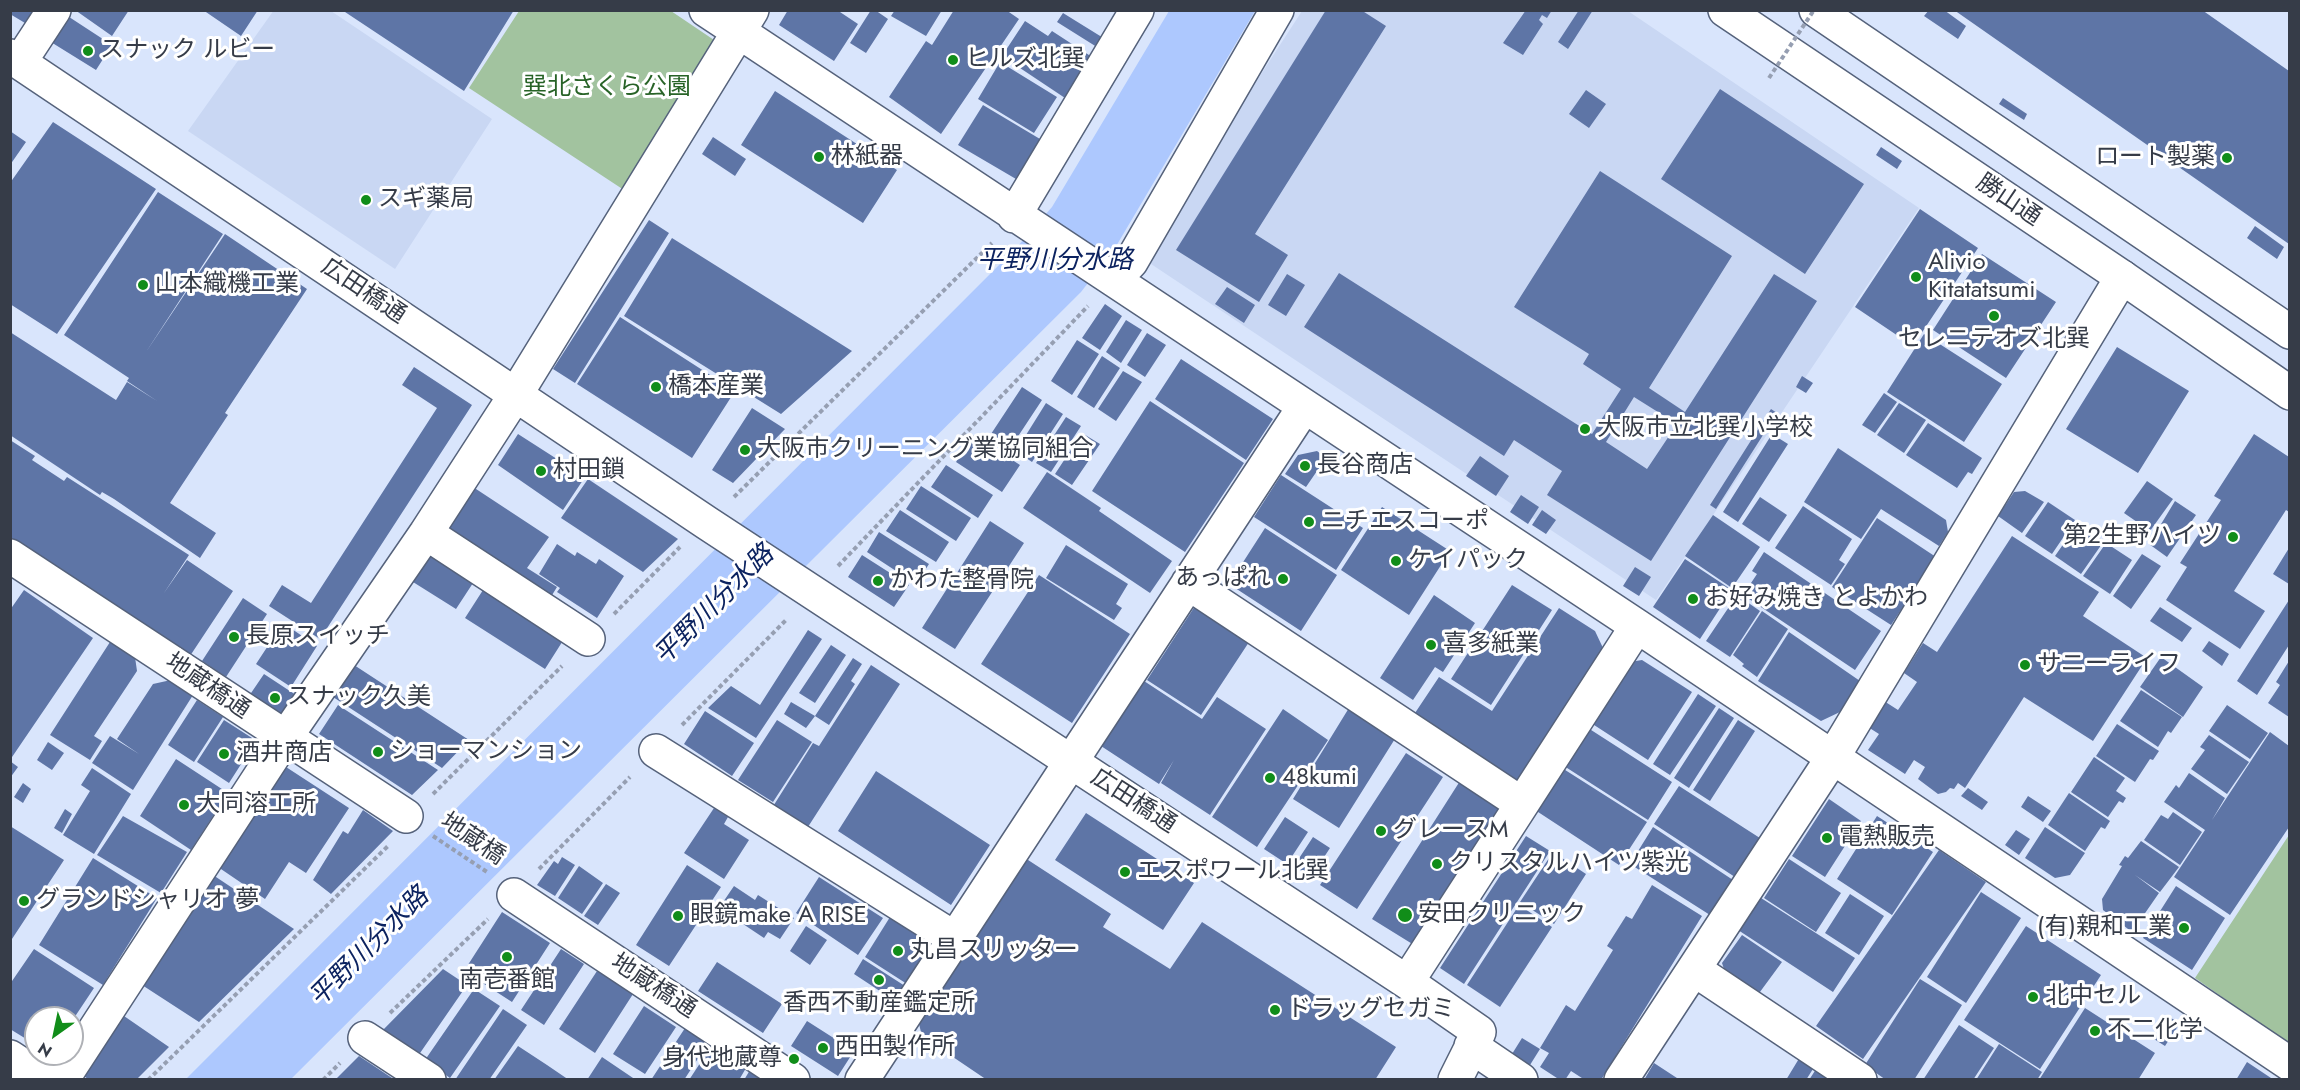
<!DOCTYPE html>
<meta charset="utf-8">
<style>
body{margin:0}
#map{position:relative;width:2300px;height:1090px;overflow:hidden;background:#d9e5fc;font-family:Jost,sans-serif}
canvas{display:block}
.frame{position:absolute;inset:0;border:12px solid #363c48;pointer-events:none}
.north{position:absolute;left:24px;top:1006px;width:60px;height:60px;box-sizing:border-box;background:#fff;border:2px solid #afb1b6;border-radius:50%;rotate:213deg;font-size:16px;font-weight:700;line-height:24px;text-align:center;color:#363c48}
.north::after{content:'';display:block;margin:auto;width:21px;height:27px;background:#118d19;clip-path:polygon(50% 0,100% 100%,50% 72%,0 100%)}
</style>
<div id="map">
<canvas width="2300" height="1090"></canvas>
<div class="frame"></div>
<div class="north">N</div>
</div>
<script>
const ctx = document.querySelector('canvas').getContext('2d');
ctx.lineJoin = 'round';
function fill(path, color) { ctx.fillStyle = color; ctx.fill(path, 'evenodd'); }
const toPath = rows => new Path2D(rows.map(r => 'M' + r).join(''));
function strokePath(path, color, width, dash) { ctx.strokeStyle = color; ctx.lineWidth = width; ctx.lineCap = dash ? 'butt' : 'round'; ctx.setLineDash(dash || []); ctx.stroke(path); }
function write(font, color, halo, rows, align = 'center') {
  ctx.font = font + ' Jost,"Noto Sans JP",sans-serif'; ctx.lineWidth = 6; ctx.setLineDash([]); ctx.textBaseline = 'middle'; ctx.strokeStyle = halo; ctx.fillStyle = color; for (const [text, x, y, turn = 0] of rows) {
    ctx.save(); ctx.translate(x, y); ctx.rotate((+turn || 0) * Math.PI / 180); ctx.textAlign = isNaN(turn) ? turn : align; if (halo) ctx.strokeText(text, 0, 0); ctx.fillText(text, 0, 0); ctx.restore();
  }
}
fill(toPath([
 [274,10,331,11,492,119,395,269,188,131],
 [1302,11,1628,11,1919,208,1656,600,1142,258]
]), '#c9d7f3');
fill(toPath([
 [519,11,671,11,714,40,720,59,630,194,469,88],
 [2289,835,2289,1044,2195,978]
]), '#a2c39f');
fill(toPath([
 [1169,11,1255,11,1115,248,1081,292,291,1079,185,1080,1017,247,1052,207]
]), '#adc8fe');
fill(toPath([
 [10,10,40,10,30,26,10,14],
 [75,10,129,10,112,36],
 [203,10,258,10,241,36],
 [342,10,514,10,464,91],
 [788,10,837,10,858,24,834,61,779,25],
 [871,10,875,10,888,19,866,53,850,43],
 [895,10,942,10,926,36,891,16],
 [954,10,1006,10,1019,19,941,134,889,97,926,41,932,45],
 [1326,10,1361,10,1386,26,1255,234,1288,255,1259,302,1176,250],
 [1526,10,1552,10,1547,18,1542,15,1539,20,1543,24,1523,55,1503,43],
 [1579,10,1593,10,1568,49,1558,42],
 [1929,10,1944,10,1966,26,1958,39,1924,16],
 [1954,10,2202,10,2289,71,2289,244],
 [63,13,112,45,96,70,46,39],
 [1063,13,1105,39,1100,49,1057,22],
 [1025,21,1048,36,1052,31,1092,57,1065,98,1002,56],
 [1000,62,1057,97,1034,133,978,99],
 [1720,89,1864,184,1805,274,1661,179],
 [1586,90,1606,104,1589,128,1569,114],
 [775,91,897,170,863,223,741,145],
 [2003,98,2027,114,2024,120,1999,104],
 [983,105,1040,139,1016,179,958,145],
 [53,122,156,189,57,334,10,304,10,183],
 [10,131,26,142,10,165],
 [713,137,746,159,735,176,702,154],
 [1881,147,1902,161,1897,169,1876,155],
 [1600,171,1732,256,1649,388,1685,412,1774,274,1817,301,1651,561,1547,495,1562,471,1514,440,1504,456,1304,327,1339,273,1592,434,1621,389,1583,364,1589,354,1514,307],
 [1634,397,1677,424,1647,469,1606,442],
 [158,192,223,234,146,352,225,234,307,289,225,413,228,415,170,503,216,533,200,558,114,499,102,492,100,495,10,435,10,332,116,400,127,382,157,401,127,381,129,378,64,335],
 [1920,209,1978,248,1913,346,1855,307],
 [649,220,669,233,575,383,553,369],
 [2255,226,2284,247,2277,259,2247,238],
 [672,238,852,351,781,414,624,316],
 [1982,254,2056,302,2006,378,1933,330],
 [1287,274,1305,285,1286,316,1268,305],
 [1227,287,1255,305,1244,323,1215,304],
 [1105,304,1122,316,1100,350,1082,338],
 [620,317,735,391,692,458,577,384],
 [1126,320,1142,330,1121,363,1106,352],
 [1147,333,1166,345,1145,377,1127,365],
 [1924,334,2002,384,1964,442,1887,392],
 [1077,340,1099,354,1072,395,1051,381],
 [2117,347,2189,391,2138,473,2066,429],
 [1102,356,1120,368,1094,408,1077,397],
 [1181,359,1273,419,1246,460,1155,399],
 [414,367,472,405,320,639,269,606,282,585,311,603,437,408,402,385],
 [1123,371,1142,382,1116,421,1098,409],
 [1802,376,1813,383,1806,393,1796,387],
 [1022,387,1042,400,1011,447,991,434],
 [1884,393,1897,402,1875,433,1862,425],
 [1150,401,1244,463,1185,552,1092,491],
 [1046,403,1063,414,1032,462,1016,451],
 [1899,403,1926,420,1904,453,1877,435],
 [752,408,785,429,733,483,712,470],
 [1771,409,1777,413,1716,509,1710,505],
 [1066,417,1081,426,1051,472,1036,463],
 [1928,423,1982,458,1972,474,1968,472,1957,488,1906,455],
 [1082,433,1100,444,1072,485,1055,474],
 [518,434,585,477,563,510,498,465],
 [1772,434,1788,444,1738,522,1723,512],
 [2254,434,2289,457,2289,512,2286,510,2234,591,2265,611,2240,649,2166,600,2187,567,2180,563,2221,500,2214,496],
 [974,435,1020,465,1002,492,956,462],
 [10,440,35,456,32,460,64,481,67,477,189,555,164,593,187,560,233,591,188,659,10,540],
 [1838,448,1946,520,1948,532,1939,546,1881,509,1861,539,1804,502],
 [1317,451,1326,458,1306,487,1285,474,1298,455],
 [1480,456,1509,476,1496,496,1466,476],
 [946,465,993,495,978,518,931,487],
 [1047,472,1101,508,1099,511,1172,561,1150,593,1023,508],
 [1281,475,1363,528,1336,570,1254,517],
 [588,479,678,539,643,572,561,518],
 [2147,481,2173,499,2150,531,2124,513],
 [921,486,971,518,956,541,906,509],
 [473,487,549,537,527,568,557,587,549,600,445,531],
 [2025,491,2044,502,2022,533,1998,516,2014,492],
 [1521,495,1539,507,1528,524,1510,512],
 [1760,497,1787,515,1769,542,1742,524],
 [2175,501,2196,515,2167,557,2149,544],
 [2048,502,2075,520,2052,554,2025,536],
 [1803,506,1852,539,1839,560,1845,564,1831,585,1775,548],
 [1382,507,1450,551,1409,615,1341,570],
 [900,510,949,542,936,562,886,531],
 [1542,510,1556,520,1546,534,1532,525],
 [1713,515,1760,547,1732,588,1685,556],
 [1877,518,1936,557,1891,625,1832,587],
 [990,521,1024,543,955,649,922,628],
 [2078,523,2104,541,2081,574,2055,556],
 [1265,528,1337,575,1301,631,1229,584],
 [879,532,929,564,916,584,867,552],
 [2012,536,2099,592,2083,616,2147,658,2093,741,2024,697,1965,788,1958,783,1954,789,1950,788,1946,792,1938,794,1918,779,1925,767,1914,760,1905,774,1868,750,1879,734,1868,727,1884,701,1898,710,1917,682,1904,673,1923,643,1937,652],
 [2106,543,2132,560,2110,594,2083,576],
 [557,544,575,556,577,552,596,564,599,559,624,576,597,618,557,592,560,588,539,574],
 [1066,545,1128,584,1116,604,1122,608,1114,620,1046,578],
 [2289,548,2289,584,2273,574],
 [1764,552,1881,631,1855,670,1743,595,1757,574,1752,571],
 [2142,554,2161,566,2131,609,2113,596],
 [430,555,473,583,456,609,413,582],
 [862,555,909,585,894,607,848,577],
 [1685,559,1732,590,1700,639,1653,607],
 [1635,567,1651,577,1639,596,1623,586],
 [1039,575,1130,634,1072,723,981,664],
 [1512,585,1552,610,1491,705,1451,679],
 [24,590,93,638,10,760,10,610],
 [483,590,571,628,545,669,465,618],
 [1434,595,1475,623,1443,672,1435,667,1413,700,1380,678],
 [1737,595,1760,611,1730,657,1706,641],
 [243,598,267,614,226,677,202,661],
 [2289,600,2289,645,2257,695,2237,681],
 [1197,603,1251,639,1201,715,1147,680],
 [2160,607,2192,628,2182,642,2150,621],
 [1559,608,1595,631,1603,648,1517,783,1413,716,1439,677,1492,711],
 [1762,611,1788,629,1757,677,1742,666,1744,664,1733,655],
 [283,623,317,646,291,687,256,664],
 [808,630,822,639,756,738,708,708,731,686,760,705],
 [1789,632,1860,681,1840,712,1821,721,1758,681],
 [2209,641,2229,654,2222,666,2202,651],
 [110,642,135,657,137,671,94,736,102,741,90,760,50,735],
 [831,645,846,655,815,703,799,693],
 [2161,657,2203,687,2183,717,2140,687],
 [853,658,862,664,851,681,855,684,829,725,815,716],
 [1642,660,1692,692,1648,760,1591,723,1630,662],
 [2289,661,2289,717,2268,703,2280,685,2276,682],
 [354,665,469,740,442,768,333,697],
 [871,665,900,684,806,830,772,808,813,743,819,746],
 [264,674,302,699,287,722,249,696],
 [171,680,193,695,133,790,92,763,110,736,139,754,117,739,153,684],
 [1144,681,1202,719,1217,697,1266,729,1210,815,1161,783,1174,760,1159,784,1101,746],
 [2141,690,2182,717,2171,733,2168,731,2158,747,2120,721],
 [1698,694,1716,706,1670,775,1653,764],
 [197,700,223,717,194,762,168,745],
 [791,702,815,716,806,728,784,714],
 [1352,703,1398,734,1339,828,1293,799],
 [338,705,438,770,412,795,319,734],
 [2227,705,2268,733,2250,759,2209,731],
 [1719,708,1734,718,1689,788,1674,778],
 [1283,709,1328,740,1257,847,1212,817],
 [705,711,754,743,732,776,684,744],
 [224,720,252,738,252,747,229,783,197,762],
 [777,720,812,742,773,802,738,780],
 [1738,720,1755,731,1710,801,1693,790],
 [2117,724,2159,751,2153,760,2150,759,2135,782,2096,756],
 [1588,728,1672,782,1648,820,1564,766],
 [2270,732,2289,746,2289,827,2230,915,2174,877,2205,830,2164,802,2176,785,2179,788,2189,773,2225,798,2212,820],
 [2209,735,2249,762,2227,794,2191,769,2205,750,2200,747],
 [48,742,64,753,52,770,37,760],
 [1406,753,1443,777,1357,909,1320,885],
 [2094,757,2125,778,2116,791,2126,798,2123,803,2119,801,2108,817,2071,792],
 [176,759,228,793,191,850,140,816],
 [10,761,18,767,10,778],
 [286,767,349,808,306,873,289,862,265,899,218,867,241,831,244,832],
 [92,768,131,794,94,854,63,835,90,791,81,785],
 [1562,768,1647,822,1619,865,1535,810],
 [876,771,990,845,951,905,838,831],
 [1460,781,1502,809,1414,945,1372,919],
 [23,783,31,789,23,803,14,797],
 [1679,786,1763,840,1738,879,1654,824],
 [1968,788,1988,802,1982,810,1961,796],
 [2069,793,2110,821,2105,829,2101,827,2085,851,2048,825],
 [2028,796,2051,811,2043,822,2021,807],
 [1829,799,1861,821,1825,877,1792,856],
 [714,808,728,817,724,824,749,840,724,879,684,853],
 [65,809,72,814,62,833,54,828],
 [363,810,393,831,331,894,313,880,343,831,348,834],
 [2173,812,2202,832,2180,865,2144,840,2161,815,2168,819],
 [1086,813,1194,883,1163,930,1055,860],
 [123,816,187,852,161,893,97,855],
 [1877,816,1933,852,1892,915,1837,879],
 [1285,817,1308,832,1287,864,1264,849],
 [10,826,64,860,10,942],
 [1653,827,1733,880,1710,915,1630,864],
 [2045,827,2085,853,2070,875,2055,878,2025,858],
 [2016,830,2030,839,2019,855,2005,845],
 [1526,836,1550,851,1464,984,1440,968],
 [1313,837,1330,848,1311,877,1294,866],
 [2141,841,2179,867,2160,892,2135,875,2159,893,2132,932,2103,910,2102,899,2122,866,2119,865,2125,856,2128,858],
 [1939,850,1986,882,1863,1059,1816,1026],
 [1553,852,1586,874,1554,924,1520,902],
 [562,857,575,865,555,896,537,885,554,861,558,864],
 [93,858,157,898,103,985,39,945],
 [1025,858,1111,914,1103,927,1170,969,1202,922,1396,1047,1375,1080,987,1080,922,1036,918,1020],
 [1789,859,1841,893,1816,932,1764,898],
 [687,865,721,887,669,966,636,945],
 [579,866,603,883,582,914,558,898],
 [213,875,294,929,199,1022,142,985],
 [819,877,883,918,858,955,796,913],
 [606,884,620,893,598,925,584,916],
 [1652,885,1702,916,1601,1080,1585,1080,1571,1071,1565,1080,1560,1080,1540,1067,1549,1053,1540,1048,1566,1005,1575,1011,1613,950,1607,946,1626,916,1632,919],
 [734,886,755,900,758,895,794,918,780,939,768,932,764,938,719,908],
 [2176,886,2225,918,2192,970,2143,938],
 [1981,892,2021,918,1966,1003,1927,977],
 [1850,894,1884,916,1859,955,1825,933],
 [1761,898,1855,958,1833,992,1738,930],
 [1519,905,1552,927,1500,1007,1467,985],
 [502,912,550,943,512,1002,464,971],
 [890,917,932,945,907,984,865,957],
 [806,926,827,940,810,965,790,951],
 [2026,926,2101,975,2040,1069,1964,1020],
 [1742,935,1782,962,1757,996,1726,975,1722,963],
 [34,949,94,988,72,1021,72,1018,36,1018,36,1045,10,1029,10,984],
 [561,949,584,964,544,1025,521,1010],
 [863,959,905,986,895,1001,854,974],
 [717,962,782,1004,763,1033,698,991],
 [443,969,467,985,418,1056,382,1031],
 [597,971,633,994,595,1053,559,1029],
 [1920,979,1962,1005,1914,1080,1886,1080,1865,1065],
 [474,989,500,1006,450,1078,425,1060],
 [644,1006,676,1027,645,1074,613,1054],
 [2085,1008,2155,1053,2138,1080,2039,1080],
 [503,1009,527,1025,489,1080,455,1080],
 [124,1016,169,1047,136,1080,89,1080,84,1076],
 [2169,1017,2180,1023,2165,1046,2154,1039],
 [807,1021,854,1051,838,1076,791,1046],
 [1959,1025,1994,1048,1973,1080,1923,1080],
 [685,1028,708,1043,684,1080,651,1080],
 [1522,1038,1540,1049,1530,1065,1512,1054],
 [1999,1044,2042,1072,2037,1080,1976,1080],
 [712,1045,746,1068,739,1080,689,1080],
 [518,1046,547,1065,569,1080,494,1080],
 [1803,1052,1818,1061,1806,1080,1786,1080],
 [359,1056,395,1080,335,1080],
 [602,1057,636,1080,587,1080],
 [2247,1062,2274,1080,2236,1080],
 [1654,1063,1680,1080,1644,1080],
 [1820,1063,1834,1072,1829,1080,1809,1080],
 [750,1070,764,1080,744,1080]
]), '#5e75a6');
const minor = toPath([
 [706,10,1637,626,2290,1064],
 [10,56,707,523,1407,982,1479,1032,1455,1080],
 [20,62,54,10],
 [1014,216,1137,10],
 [1114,280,1131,262,1277,10],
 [426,533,588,639],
 [10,556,406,816],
 [1188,583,1522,804],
 [656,751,954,938],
 [514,895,793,1080],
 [1695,970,1860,1080],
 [1407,982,1637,626],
 [365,1038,429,1080],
 [1471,1046,1521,1080],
 [10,1057,45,1080],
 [62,1080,285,738,426,533,516,394,752,10],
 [862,1080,1304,407],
 [1621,1080,1833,757,2122,277]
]);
const major = toPath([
 [1725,10,2122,277,2290,393],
 [1816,10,2290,332]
]);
strokePath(minor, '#55627b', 36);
strokePath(major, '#55627b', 36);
strokePath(toPath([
 [734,497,992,243],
 [838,566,1088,306],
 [614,614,680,547],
 [682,725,787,619],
 [433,794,562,666],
 [433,836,487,872],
 [539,869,630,777],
 [390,1013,488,919],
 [148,1080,388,846],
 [323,1080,340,1063]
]), '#969fb2', 4, [4.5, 3]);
strokePath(minor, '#fff', 33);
strokePath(major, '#fff', 33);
strokePath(toPath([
 [1769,78,1814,10]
]), '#969fb2', 4, [4.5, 3]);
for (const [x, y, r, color] of [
 [88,51,6,"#118d19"],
 [953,60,6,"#118d19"],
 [819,157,6,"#118d19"],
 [2227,158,6,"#118d19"],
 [366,200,6,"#118d19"],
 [1916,277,6,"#118d19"],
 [143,285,6,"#118d19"],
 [1994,316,6,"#118d19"],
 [656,387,6,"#118d19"],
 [1585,429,6,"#118d19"],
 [745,450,6,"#118d19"],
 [1305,466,6,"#118d19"],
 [541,471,6,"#118d19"],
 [1309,522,6,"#118d19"],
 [2233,537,6,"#118d19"],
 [1396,561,6,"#118d19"],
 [1283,579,6,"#118d19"],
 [878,581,6,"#118d19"],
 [1693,599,6,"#118d19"],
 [234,637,6,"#118d19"],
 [1431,645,6,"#118d19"],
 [2025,665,6,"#118d19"],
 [275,698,6,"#118d19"],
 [378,752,6,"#118d19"],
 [224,754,6,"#118d19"],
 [1270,778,6,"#118d19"],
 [184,805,6,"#118d19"],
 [1381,831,6,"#118d19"],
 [1827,838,6,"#118d19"],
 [1437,864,6,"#118d19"],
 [1125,872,6,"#118d19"],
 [24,901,6,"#118d19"],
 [1405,915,8,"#118d19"],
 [678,916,6,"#118d19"],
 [2184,928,6,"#118d19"],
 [898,951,6,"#118d19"],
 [507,957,6,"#118d19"],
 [879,980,6,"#118d19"],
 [2033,997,6,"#118d19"],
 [1275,1010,6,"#118d19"],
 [2095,1031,6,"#118d19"],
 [823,1048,6,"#118d19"],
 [794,1059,6,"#118d19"]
]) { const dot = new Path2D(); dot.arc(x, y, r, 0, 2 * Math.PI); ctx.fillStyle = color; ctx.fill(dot); strokePath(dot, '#fff', 2); }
write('24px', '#363c48', '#fff', [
 ["スナック ルビー",100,51],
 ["ヒルズ北巽",965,60],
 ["林紙器",831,157],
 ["ロート製薬",2215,158,"right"],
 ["スギ薬局",378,200],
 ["Alivio",1928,263],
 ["Kitatatsumi",1928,291],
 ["山本織機工業",155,285],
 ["セレニテオズ北巽",1994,340,"center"],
 ["橋本産業",668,387],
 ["大阪市立北巽小学校",1597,429],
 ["大阪市クリーニング業協同組合",757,450],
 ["長谷商店",1317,466],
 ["村田鎖",553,471],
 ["ニチエスコーポ",1321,522],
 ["第2生野ハイツ",2221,537,"right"],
 ["ケイパック",1408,561],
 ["あっぱれ",1271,579,"right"],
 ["かわた整骨院",890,581],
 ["お好み焼き とよかわ",1705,599],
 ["長原スイッチ",246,637],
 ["喜多紙業",1443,645],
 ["サニーライフ",2037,665],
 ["スナック久美",287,698],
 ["ショーマンション",390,752],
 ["酒井商店",236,754],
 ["48kumi",1282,778],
 ["大同溶工所",196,805],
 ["グレースM",1393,831],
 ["電熱販売",1839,838],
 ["クリスタルハイツ紫光",1449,864],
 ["エスポワール北巽",1137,872],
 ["グランドシャリオ 夢",36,901],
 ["安田クリニック",1418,915],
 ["眼鏡make A RISE",690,916],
 ["(有)親和工業",2172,928,"right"],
 ["丸昌スリッター",910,951],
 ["南壱番館",507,981,"center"],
 ["北中セル",2045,997],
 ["香西不動産鑑定所",879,1004,"center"],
 ["ドラッグセガミ",1287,1010],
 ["不二化学",2107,1031],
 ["西田製作所",835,1048],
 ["身代地蔵尊",782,1059,"right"]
], 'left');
write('24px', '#286327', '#fff', [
 ["巽北さくら公園",607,88]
]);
write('24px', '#363c48', '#fff', [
 ["勝山通",2008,201,34],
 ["広田橋通",363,292,34],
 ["地蔵橋通",207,687,34],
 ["広田橋通",1133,802,33],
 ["地蔵橋",472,840,34],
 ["地蔵橋通",653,987,33]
]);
write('italic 26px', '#0c2360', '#fff', [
 ["平野川分水路",1055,262],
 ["平野川分水路",715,606,-45],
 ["平野川分水路",370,948,-45]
]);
</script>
